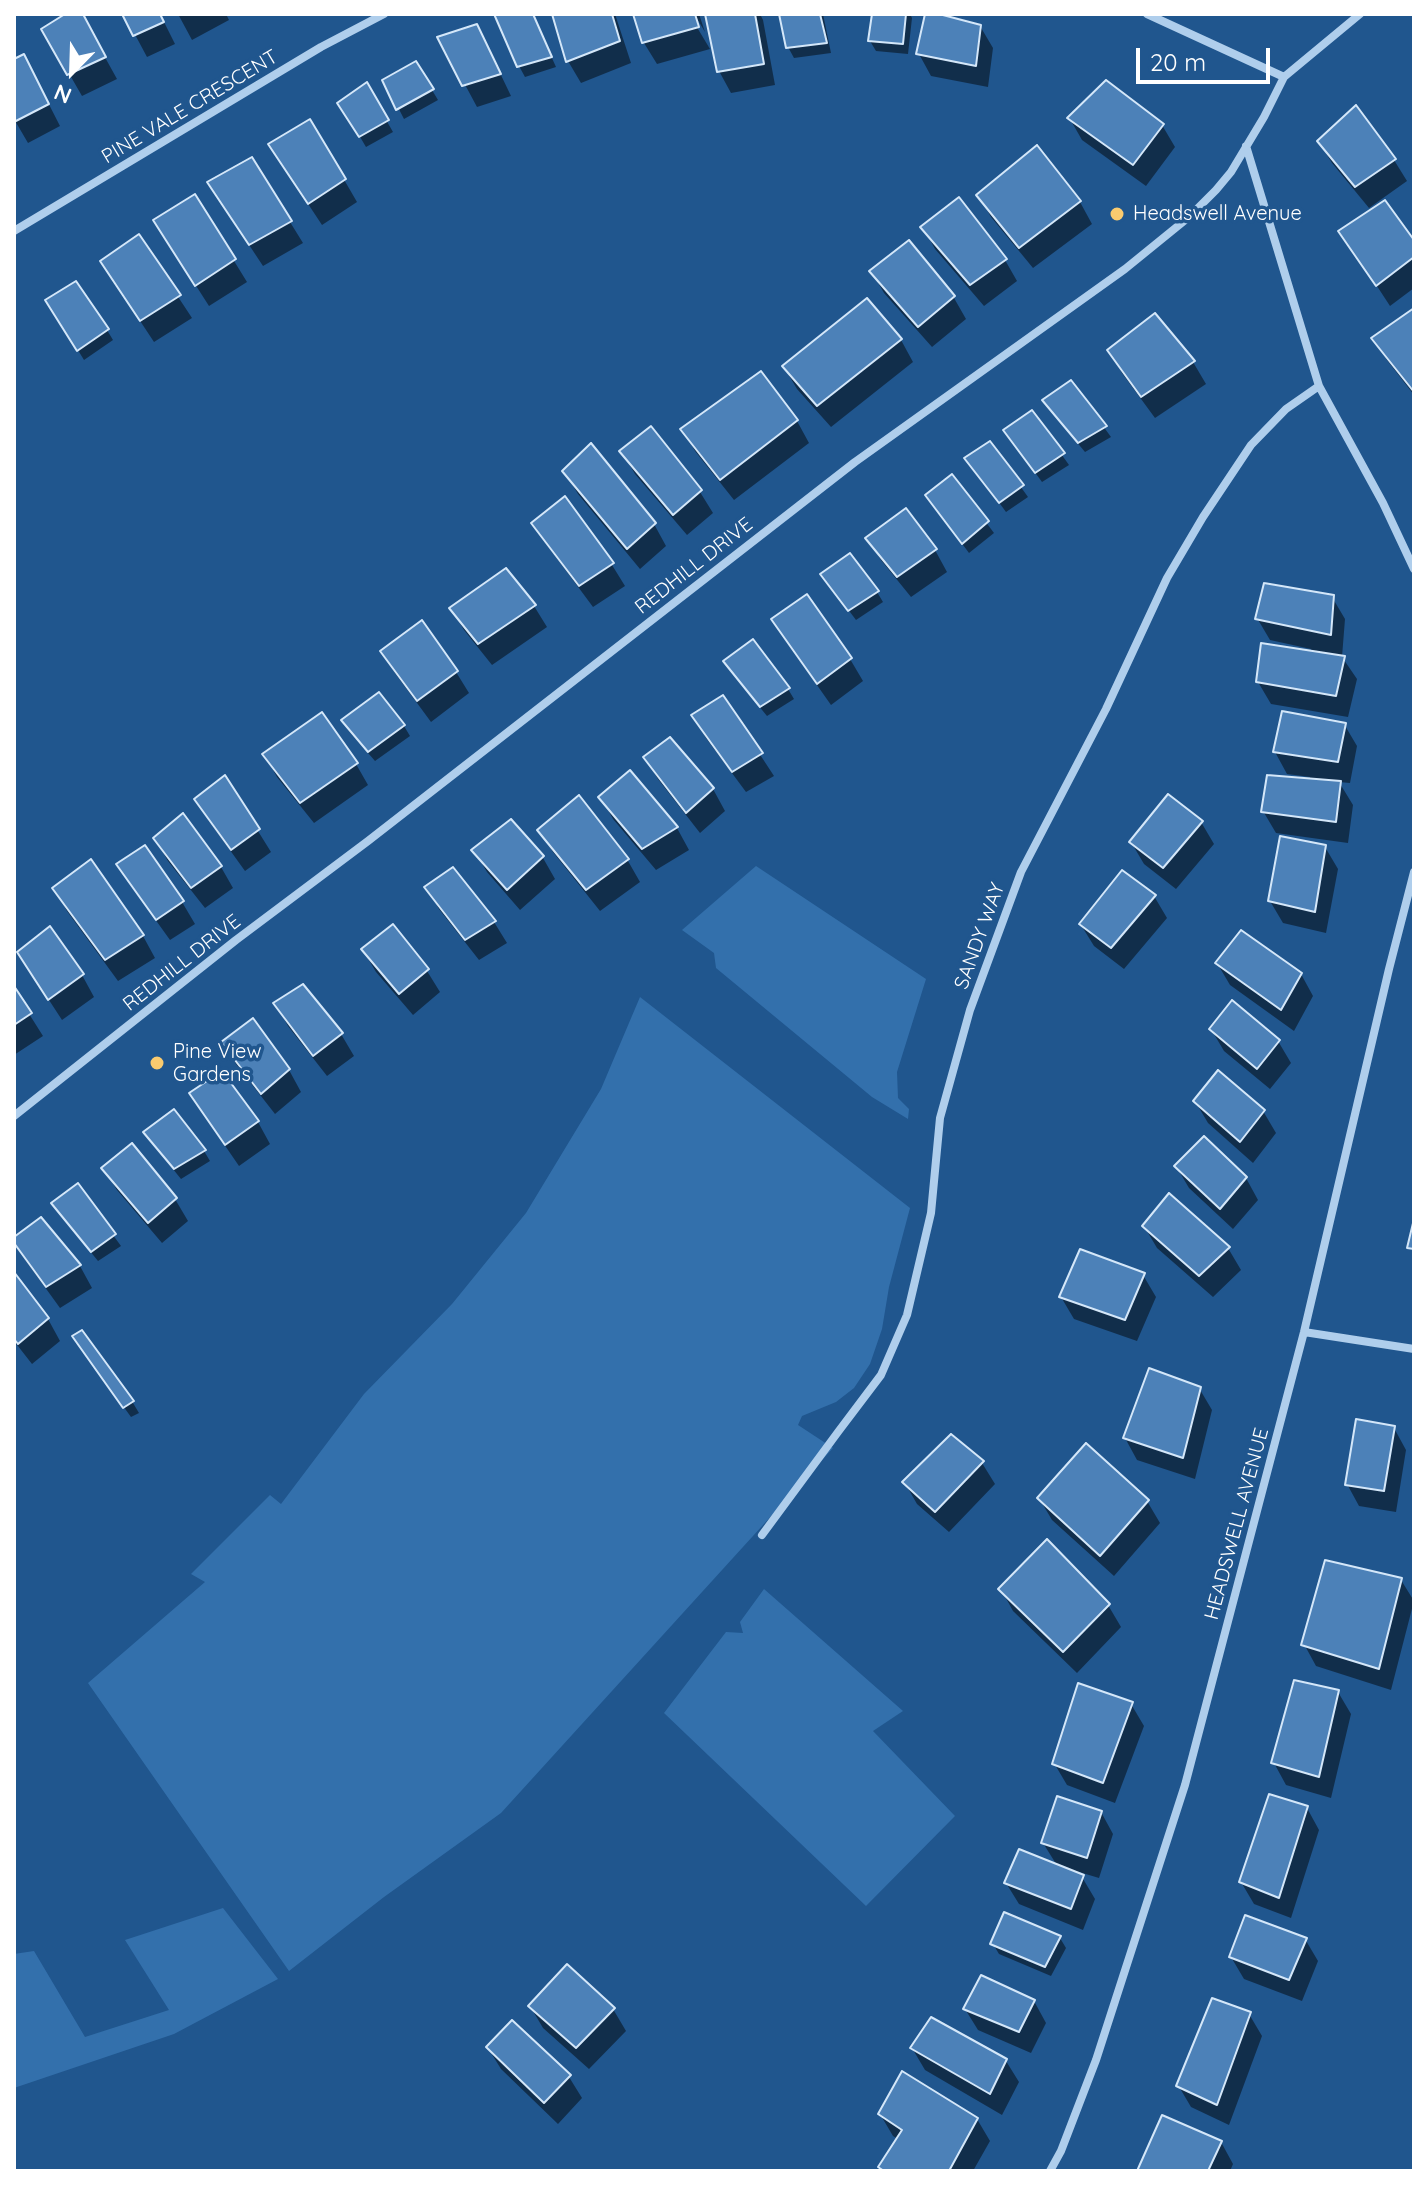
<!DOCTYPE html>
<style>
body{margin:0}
#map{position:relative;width:1428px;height:2185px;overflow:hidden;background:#20568e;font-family:Quicksand,sans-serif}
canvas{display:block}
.frame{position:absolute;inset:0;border:16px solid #fff;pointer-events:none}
.north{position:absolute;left:32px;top:32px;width:80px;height:80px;-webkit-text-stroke:6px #20568e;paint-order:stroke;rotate:203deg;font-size:22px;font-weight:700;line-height:32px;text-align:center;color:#fff}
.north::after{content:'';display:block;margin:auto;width:28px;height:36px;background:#fff;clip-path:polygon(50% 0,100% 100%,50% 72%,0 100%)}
.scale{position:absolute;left:1136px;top:48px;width:134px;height:36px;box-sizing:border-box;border:4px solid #fff;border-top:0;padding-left:10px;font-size:24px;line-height:28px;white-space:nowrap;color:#fff;-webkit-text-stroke:6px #20568e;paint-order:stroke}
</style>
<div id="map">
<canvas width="1428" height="2185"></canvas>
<div class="frame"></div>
<div class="north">N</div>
<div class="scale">20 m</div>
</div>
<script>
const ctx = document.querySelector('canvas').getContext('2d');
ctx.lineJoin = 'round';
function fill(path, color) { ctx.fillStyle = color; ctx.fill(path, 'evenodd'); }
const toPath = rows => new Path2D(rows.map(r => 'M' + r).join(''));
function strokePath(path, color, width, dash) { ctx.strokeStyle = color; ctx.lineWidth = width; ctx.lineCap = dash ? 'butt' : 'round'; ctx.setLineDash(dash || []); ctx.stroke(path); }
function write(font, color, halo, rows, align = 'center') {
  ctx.font = font + ' Quicksand,sans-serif'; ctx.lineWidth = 7; ctx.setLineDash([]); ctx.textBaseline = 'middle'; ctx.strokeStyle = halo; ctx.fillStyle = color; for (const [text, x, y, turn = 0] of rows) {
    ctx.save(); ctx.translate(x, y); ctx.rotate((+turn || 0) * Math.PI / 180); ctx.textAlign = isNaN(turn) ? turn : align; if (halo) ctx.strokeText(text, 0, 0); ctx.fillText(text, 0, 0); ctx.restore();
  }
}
fill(toPath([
 [756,866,926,979,897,1072,898,1098,909,1109,908,1119,872,1097,716,968,714,953,682,930],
 [640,997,910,1208,889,1287,882,1329,870,1364,854,1388,836,1402,802,1416,798,1425,833,1448,501,1813,384,1897,289,1971,88,1683,205,1582,191,1574,270,1495,281,1504,364,1394,452,1304,526,1213,601,1089],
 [764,1589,903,1711,873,1731,955,1816,866,1906,664,1713,726,1632,743,1633,740,1622],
 [223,1908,278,1979,174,2034,14,2088,14,1954,34,1951,85,2037,169,2010,125,1940]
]), '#3370ac');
fill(toPath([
 [69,14,81,14,117,79,82,96,44,30],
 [124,14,160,14,175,44,147,57],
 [178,14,226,14,229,20,192,40],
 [502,14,532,14,556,67,525,77,519,66],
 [554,14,615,14,631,63,581,83,568,61],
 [635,14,699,14,705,32,696,17,692,19,710,49,657,64,644,43],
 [707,14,760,14,763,20,775,85,731,93,719,71],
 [781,14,823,14,831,53,794,58,788,47],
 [874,14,910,14,912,18,908,54,876,51,870,41],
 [927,14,980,26,993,48,988,87,931,76,919,54],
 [440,38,488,48,511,96,477,107],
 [14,62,36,79,60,126,28,143,14,119],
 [384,80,432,90,438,100,404,119],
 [366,85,393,132,366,147,340,103],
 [1070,119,1162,125,1175,147,1146,186,1082,140],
 [310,121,357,202,322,225,283,166],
 [1319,142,1394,160,1407,181,1369,208,1332,163],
 [979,195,1080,202,1092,224,1033,268,991,217],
 [194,196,247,282,209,306,168,242],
 [222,204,290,222,303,243,263,266],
 [923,227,1005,260,1017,281,984,306,935,249],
 [1341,231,1414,243,1414,288,1390,306],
 [138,236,192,318,154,342,115,283],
 [908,242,954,298,966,319,932,347,884,293,872,272],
 [48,301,107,330,113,340,84,360],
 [867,301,901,340,913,362,831,427,797,389,784,367],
 [1414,312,1414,395,1387,360,1374,338],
 [1110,351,1193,362,1206,384,1155,418,1122,373],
 [760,374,797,421,809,443,734,500,695,451,683,429],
 [1071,382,1111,437,1085,452,1051,411,1045,401],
 [1032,413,1069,465,1042,482,1012,441],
 [650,429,700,492,713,513,687,535,635,474,622,452],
 [990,444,1028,497,1006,512,967,459],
 [565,472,654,524,666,546,640,569,578,494],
 [952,477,994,533,969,553,934,506],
 [564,499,612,565,625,586,593,607,547,545,534,523],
 [868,539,935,550,947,572,911,597,881,560],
 [829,584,877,592,883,602,856,620],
 [1332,597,1345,619,1342,657,1357,679,1348,717,1271,704,1258,682,1310,652,1311,649,1270,640,1257,618],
 [534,606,547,627,492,665,464,630,451,608],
 [774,619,850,659,863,681,831,705,786,641],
 [382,652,456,672,469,693,431,722,395,673],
 [725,662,788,689,794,699,767,716,731,672],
 [723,698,774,776,746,792,706,738,693,716],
 [343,721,404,726,410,736,375,761,349,731],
 [1344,724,1357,746,1350,783,1339,782,1353,805,1348,843,1276,833,1263,811,1310,780,1310,777,1287,774,1275,752],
 [670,740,713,789,725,811,700,833,658,779,645,758],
 [265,755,356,764,368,785,314,823,277,777],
 [630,773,677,828,689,850,656,870,613,819,601,797],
 [225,778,271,852,245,871,209,821,196,799],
 [579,798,628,861,640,882,600,911,553,852,540,831],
 [510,821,543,858,555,879,520,910,487,872,474,850],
 [1201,822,1214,844,1176,889,1144,864,1131,842],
 [155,839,221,867,233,888,205,908,168,861],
 [1325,847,1338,869,1326,933,1283,923,1270,901],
 [91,862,143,936,155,958,118,981,67,911,55,889],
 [119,865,182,902,195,924,170,940,132,887],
 [427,887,494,922,507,943,479,960,439,909],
 [1154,896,1167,918,1124,969,1094,946,1081,925],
 [363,950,427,971,440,992,413,1015,376,972],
 [1217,963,1301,974,1313,996,1294,1031,1230,985],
 [32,974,82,975,94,997,62,1020],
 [14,990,43,1036,14,1055],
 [276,1004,341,1034,354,1056,327,1076,288,1026],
 [1211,1029,1278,1041,1291,1063,1270,1089,1224,1051],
 [224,1042,289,1070,301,1092,275,1114,236,1064],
 [191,1094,258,1122,270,1144,239,1166,204,1115],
 [1195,1101,1263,1111,1276,1133,1253,1163,1208,1123],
 [146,1132,204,1151,210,1161,181,1179,152,1143],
 [1176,1166,1246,1178,1258,1200,1233,1229,1189,1188],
 [104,1169,175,1199,188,1221,162,1243,117,1190],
 [77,1186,121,1246,98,1261,60,1214,54,1204],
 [41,1220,80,1266,92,1288,60,1308,26,1261,14,1239],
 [1144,1226,1228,1248,1241,1270,1213,1297,1157,1248],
 [1143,1275,1156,1297,1137,1341,1074,1319,1061,1297],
 [14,1276,48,1319,60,1341,32,1364,14,1341],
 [82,1333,133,1403,139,1413,131,1417,80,1347],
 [1199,1388,1212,1410,1195,1479,1137,1460,1125,1438],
 [1394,1428,1406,1450,1396,1512,1359,1506,1347,1484],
 [982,1463,995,1484,949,1532,917,1504,905,1483],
 [1039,1498,1147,1501,1160,1523,1114,1576,1052,1520],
 [1401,1580,1414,1601,1391,1690,1316,1666,1304,1644],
 [1001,1589,1108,1605,1121,1627,1077,1673,1013,1611],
 [1338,1692,1351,1714,1331,1798,1286,1785,1274,1763],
 [1131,1704,1144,1726,1115,1803,1067,1785,1054,1763],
 [1307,1808,1319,1830,1291,1918,1254,1904,1241,1882],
 [1101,1812,1113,1834,1099,1878,1079,1872,1095,1899,1083,1930,1019,1904,1006,1883,1058,1867,1043,1843],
 [1060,1938,1066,1948,1051,1976,999,1954,993,1944],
 [1305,1939,1318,1961,1302,2001,1244,1979,1231,1957],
 [1034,2001,1046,2023,1031,2053,978,2030,965,2009],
 [530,2006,613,2009,626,2031,589,2069,543,2028],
 [1249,2014,1262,2036,1229,2125,1191,2107,1178,2085],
 [488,2048,569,2077,582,2098,558,2124,501,2069],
 [912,2048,1006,2061,1019,2082,1002,2115,925,2070],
 [880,2114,977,2119,990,2141,973,2171,882,2171,880,2167,898,2139,893,2136],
 [1221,2142,1233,2164,1230,2171,1139,2171]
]), '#0007');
const building = toPath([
 [65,14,83,14,106,57,67,75,41,29,65,14],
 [122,14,160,14,164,22,133,36,122,14],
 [494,14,533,14,552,57,517,67,494,14],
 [552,14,612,14,620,41,566,62,552,14],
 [633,14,695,14,699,27,642,43,633,14],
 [705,14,755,14,764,64,717,72,705,14],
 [779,14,820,14,827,43,786,48,779,14],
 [872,14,906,14,903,44,868,41,872,14],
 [925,14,939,14,981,25,976,66,916,54,925,14],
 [477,24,501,74,462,86,437,37,477,24],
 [24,54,49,104,14,122,14,59,24,54],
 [416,61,434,89,396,110,382,80,416,61],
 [1106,80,1164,124,1133,165,1067,118,1106,80],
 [367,82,389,120,359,137,337,103,367,82],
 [1356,105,1396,159,1355,187,1317,141,1356,105],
 [310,119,346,179,308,204,268,144,310,119],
 [1037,145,1081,201,1019,248,976,195,1037,145],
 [252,157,292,221,249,245,207,182,252,157],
 [195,194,236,259,195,286,153,220,195,194],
 [959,197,1007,259,970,285,920,227,959,197],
 [1385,200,1414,240,1414,257,1376,286,1338,231,1385,200],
 [139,234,181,295,140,321,100,261,139,234],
 [909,240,955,296,918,327,869,271,909,240],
 [76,281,109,329,77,351,45,300,76,281],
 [867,298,902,339,817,406,782,366,867,298],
 [1414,308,1414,392,1371,338,1414,308],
 [1155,313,1195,361,1141,397,1107,350,1155,313],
 [761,371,798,420,720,480,680,429,761,371],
 [1071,380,1107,426,1078,443,1042,400,1071,380],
 [1032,410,1065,453,1035,473,1003,430,1032,410],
 [651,426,702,490,673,515,619,451,651,426],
 [990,441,1024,485,999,503,964,458,990,441],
 [591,443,656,523,627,549,562,471,591,443],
 [952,474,989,521,962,544,925,495,952,474],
 [565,496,614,563,579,586,531,523,565,496],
 [906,508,937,549,897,577,865,538,906,508],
 [850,553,879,591,848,611,820,574,850,553],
 [506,568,536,605,478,644,449,608,506,568],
 [1264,583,1334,595,1331,635,1255,619,1264,583],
 [807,594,852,658,817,684,771,619,807,594],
 [422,620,458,671,417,701,380,651,422,620],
 [753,639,790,688,760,707,723,661,753,639],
 [1261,643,1345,656,1336,696,1256,682,1261,643],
 [379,692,405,725,368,752,341,720,379,692],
 [723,695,763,753,732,772,691,715,723,695],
 [1282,711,1346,723,1338,762,1273,752,1282,711],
 [322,712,358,763,300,803,262,754,322,712],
 [670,737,714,788,686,813,643,757,670,737],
 [630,770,678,827,642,849,598,797,630,770],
 [225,775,260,829,231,850,194,799,225,775],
 [1267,775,1341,781,1336,822,1261,812,1267,775],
 [1168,794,1203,821,1163,868,1129,842,1168,794],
 [579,795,629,859,586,890,537,830,579,795],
 [183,813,222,866,191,888,153,838,183,813],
 [511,819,544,856,507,890,471,850,511,819],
 [1280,836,1326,845,1315,912,1268,901,1280,836],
 [145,845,184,901,156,920,116,864,145,845],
 [91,859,144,935,105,960,52,888,91,859],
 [453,867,496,921,465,940,424,887,453,867],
 [1122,870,1156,895,1111,948,1079,924,1122,870],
 [393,924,429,969,399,994,361,949,393,924],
 [50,926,84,974,48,1000,17,952,50,926],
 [1241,930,1302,973,1281,1010,1215,963,1241,930],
 [303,984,343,1033,313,1056,273,1003,303,984],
 [14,986,32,1013,14,1025,14,986],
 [1232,1000,1280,1040,1257,1069,1209,1029,1232,1000],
 [253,1018,290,1069,261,1094,221,1042,253,1018],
 [1218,1070,1265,1110,1240,1142,1193,1101,1218,1070],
 [222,1071,259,1121,225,1145,189,1093,222,1071],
 [174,1109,206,1150,174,1169,143,1132,174,1109],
 [1204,1136,1247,1177,1220,1209,1174,1166,1204,1136],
 [132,1143,177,1198,148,1223,101,1168,132,1143],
 [78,1183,116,1234,91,1252,51,1203,78,1183],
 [1169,1193,1230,1247,1199,1276,1142,1226,1169,1193],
 [41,1217,81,1265,46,1287,14,1243,14,1237,41,1217],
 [1414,1219,1414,1249,1407,1248,1414,1219],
 [1080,1249,1145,1273,1125,1320,1059,1297,1080,1249],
 [14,1272,49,1318,18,1344,14,1339,14,1272],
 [82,1330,134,1401,123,1408,72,1336,82,1330],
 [1149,1368,1201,1387,1183,1458,1123,1438,1149,1368],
 [1356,1419,1395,1426,1384,1491,1345,1485,1356,1419],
 [951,1434,984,1461,935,1512,902,1482,951,1434],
 [1086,1443,1149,1500,1100,1556,1037,1498,1086,1443],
 [1047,1539,1110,1604,1063,1652,998,1589,1047,1539],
 [1325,1560,1402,1578,1379,1669,1301,1645,1325,1560],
 [1294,1680,1339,1690,1319,1777,1271,1763,1294,1680],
 [1078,1683,1133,1702,1103,1783,1052,1764,1078,1683],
 [1269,1794,1308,1806,1279,1898,1239,1882,1269,1794],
 [1057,1796,1102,1811,1087,1858,1041,1843,1057,1796],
 [1019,1849,1084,1875,1071,1909,1004,1883,1019,1849],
 [1004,1912,1061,1936,1045,1967,990,1944,1004,1912],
 [1245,1915,1307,1938,1289,1980,1229,1957,1245,1915],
 [567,1964,615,2008,576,2048,528,2006,567,1964],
 [981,1975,1035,2000,1019,2032,963,2009,981,1975],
 [1212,1998,1251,2012,1217,2105,1176,2086,1212,1998],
 [931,2017,1007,2059,990,2094,910,2048,931,2017],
 [512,2020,571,2075,544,2103,486,2047,512,2020],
 [902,2071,978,2118,949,2171,884,2171,878,2167,902,2130,878,2114,902,2071],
 [1162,2115,1222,2141,1208,2171,1137,2171,1162,2115]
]);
fill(building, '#4c81b8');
strokePath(building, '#d4e7f9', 2);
strokePath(toPath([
 [1147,14,1284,77],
 [1246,146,1319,386,1383,503,1414,569],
 [14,231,321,47,384,14],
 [14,1116,236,940,368,841,855,462,1125,269,1189,217,1216,190,1231,172,1264,117,1284,77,1360,14],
 [1304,1332,1414,1349],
 [762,1535,838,1432,881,1375,907,1315,931,1213,940,1118,970,1010,1021,872,1106,709,1167,578,1203,517,1251,445,1286,409,1319,386],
 [1050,2171,1061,2151,1096,2060,1185,1785,1304,1332,1389,969,1414,872]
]), '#afceec', 8);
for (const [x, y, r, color] of [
 [1117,214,8,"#facb6f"],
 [157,1063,8,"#facb6f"]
]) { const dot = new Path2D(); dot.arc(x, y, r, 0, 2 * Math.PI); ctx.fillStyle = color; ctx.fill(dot); strokePath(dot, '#20568e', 3); }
write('20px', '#fff', '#20568e', [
 ["PINE VALE CRESCENT",190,107,-31],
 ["REDHILL DRIVE",694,566,-38],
 ["SANDY WAY",980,936,-70],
 ["REDHILL DRIVE",182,963,-38],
 ["HEADSWELL AVENUE",1237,1524,-75]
]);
write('20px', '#fff', '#20568e', [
 ["Headswell Avenue",1133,214],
 ["Pine View",173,1052],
 ["Gardens",173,1075]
], 'left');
</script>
